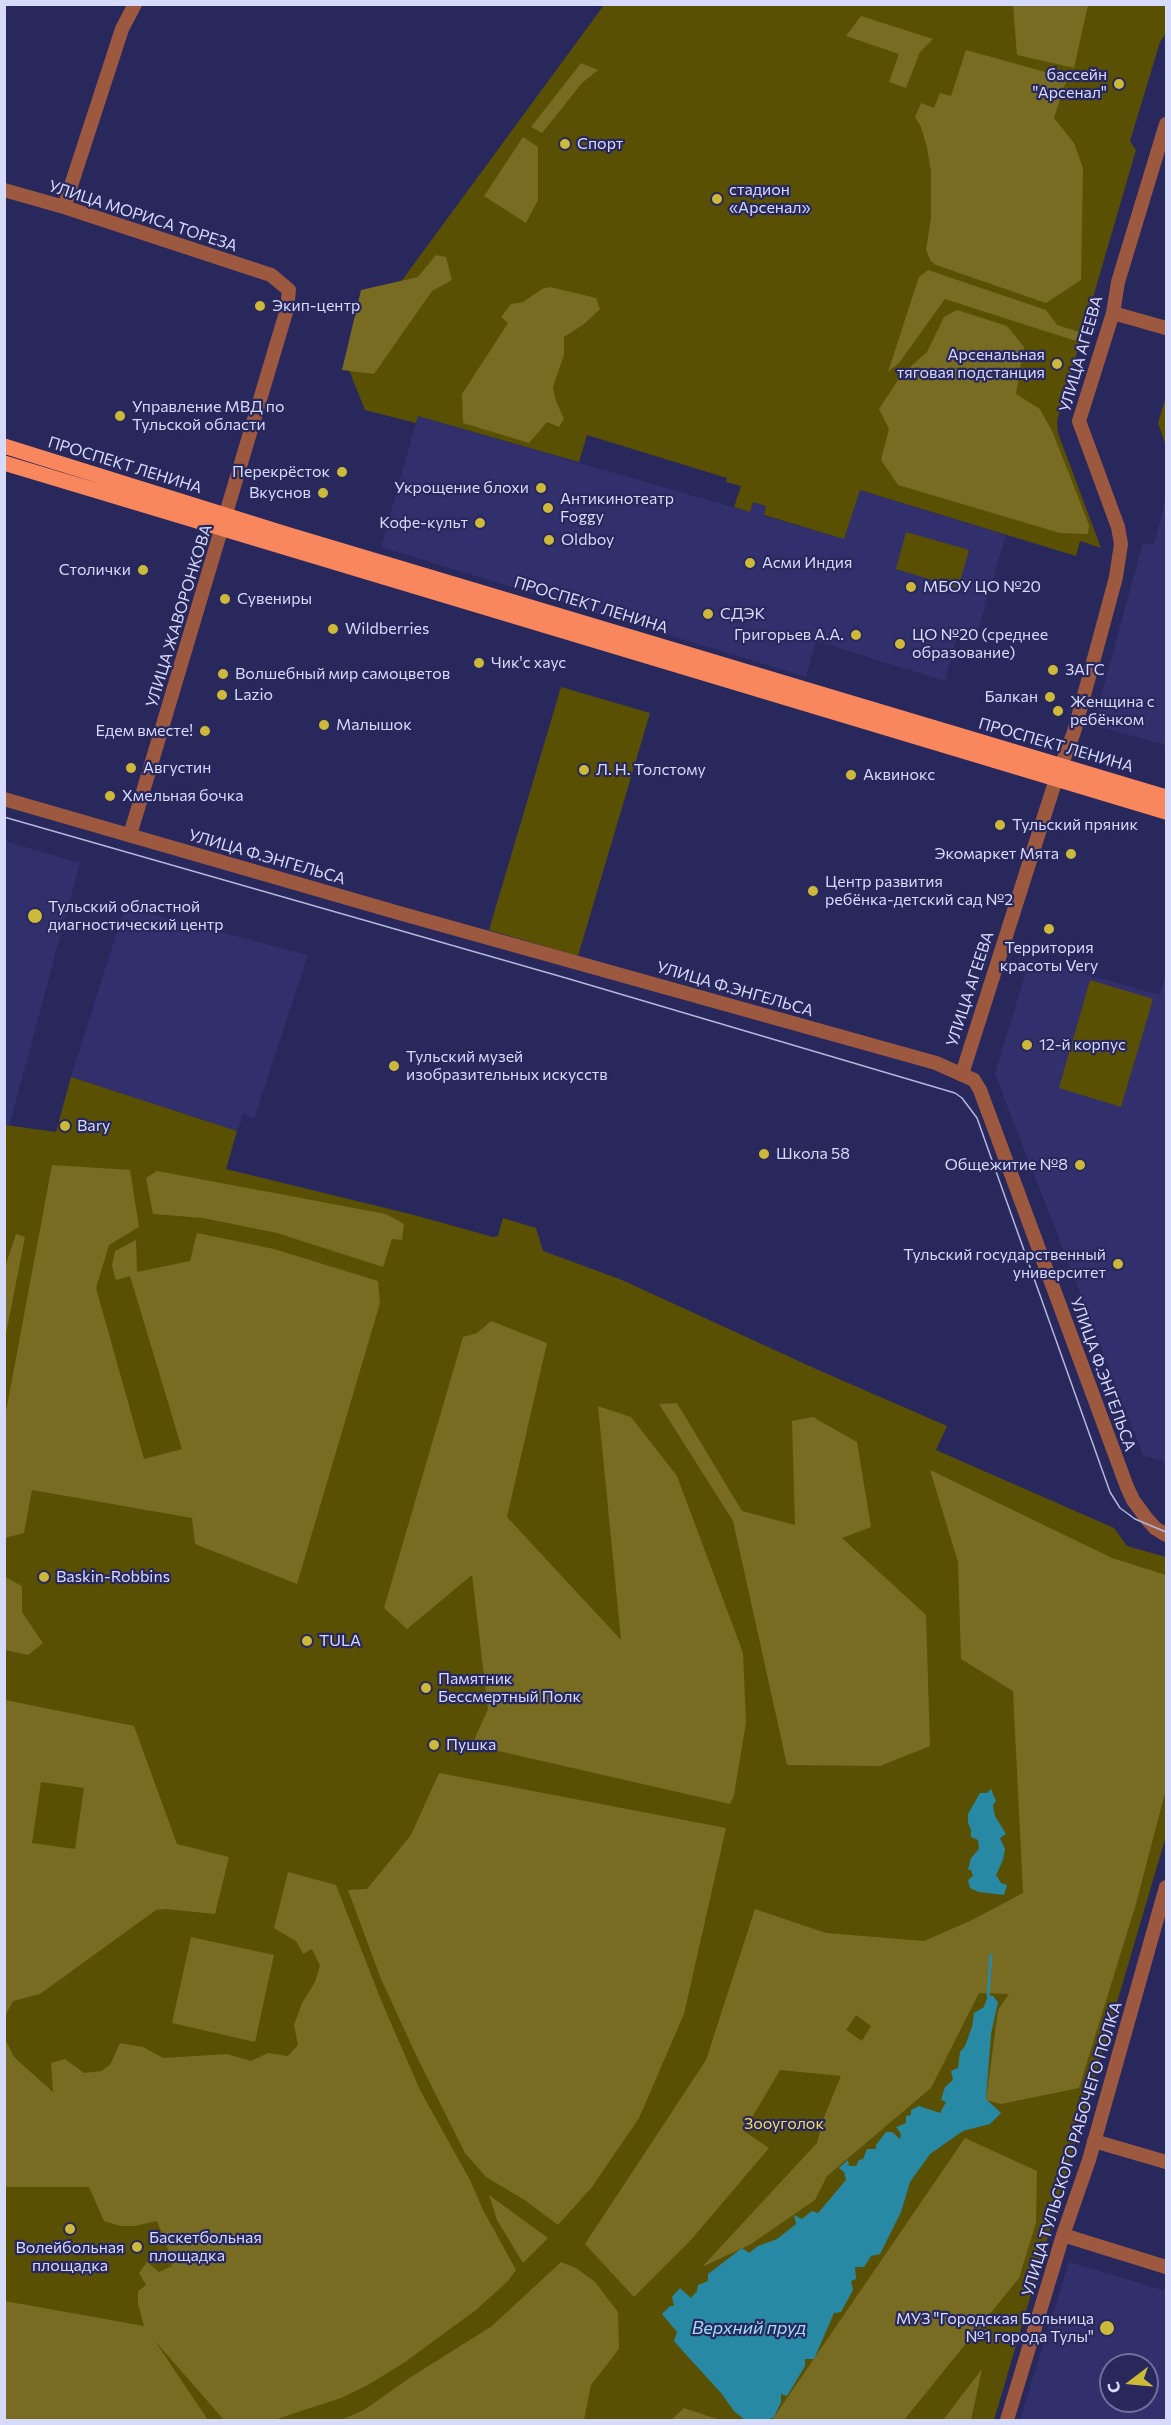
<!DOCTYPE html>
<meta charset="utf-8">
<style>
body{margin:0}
#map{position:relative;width:1171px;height:2425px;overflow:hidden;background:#29285d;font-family:Commissioner,sans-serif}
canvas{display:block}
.frame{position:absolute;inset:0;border:6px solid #d6dafb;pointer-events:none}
.north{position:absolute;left:1099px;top:2353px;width:60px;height:60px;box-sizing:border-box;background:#29285d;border:2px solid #6e6f9c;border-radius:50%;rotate:254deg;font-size:16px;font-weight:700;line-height:24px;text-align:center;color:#d6dafb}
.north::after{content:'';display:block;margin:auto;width:21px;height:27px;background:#ccb939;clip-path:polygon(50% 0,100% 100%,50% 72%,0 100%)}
</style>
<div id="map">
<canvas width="1171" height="2425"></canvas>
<div class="frame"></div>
<div class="north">С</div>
</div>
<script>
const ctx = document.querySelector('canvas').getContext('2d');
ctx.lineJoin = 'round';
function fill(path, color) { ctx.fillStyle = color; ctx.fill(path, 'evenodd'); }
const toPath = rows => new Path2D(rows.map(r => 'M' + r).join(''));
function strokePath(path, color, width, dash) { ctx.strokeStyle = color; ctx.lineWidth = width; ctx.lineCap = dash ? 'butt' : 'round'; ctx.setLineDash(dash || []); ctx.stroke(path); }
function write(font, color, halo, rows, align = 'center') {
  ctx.font = font + ' Commissioner,sans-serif'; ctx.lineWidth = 4.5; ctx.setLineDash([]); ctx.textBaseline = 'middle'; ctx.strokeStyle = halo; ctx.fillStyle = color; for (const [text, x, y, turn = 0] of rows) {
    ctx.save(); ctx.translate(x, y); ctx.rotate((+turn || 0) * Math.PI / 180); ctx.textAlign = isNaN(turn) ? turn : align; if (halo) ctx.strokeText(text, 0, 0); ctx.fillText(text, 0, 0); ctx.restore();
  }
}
fill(toPath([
 [418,416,749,512,753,502,767,506,764,516,844,539,859,490,1006,535,975,640,957,635,945,681,816,641,806,677,381,547],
 [1166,496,1166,745,1093,725,1143,543,1154,545],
 [5,841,80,863,9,1126,4,1125],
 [125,907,308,955,254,1119,243,1114,237,1131,71,1077],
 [1030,959,1160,995,1166,972,1166,1462,1143,1455,995,1074],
 [1069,2262,1166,2291,1166,2420,1020,2420],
 [1111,2365,1147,2365,1147,2401,1111,2401]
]), '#31306c');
fill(toPath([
 [604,5,1166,5,1166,33,1160,42,1130,141,1136,150,1057,421,1058,433,1101,548,1080,541,1076,556,860,490,844,539,764,515,766,506,753,502,750,512,734,507,741,486,726,482,727,478,587,435,579,462,418,416,416,423,365,410,349,370,389,298],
 [1165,400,1166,401,1166,446,1158,423],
 [906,532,969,550,958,588,896,569],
 [561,687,650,713,578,956,489,930],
 [1090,980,1153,999,1121,1107,1059,1088],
 [71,1077,237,1131,226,1169,414,1215,493,1237,498,1236,503,1218,536,1228,543,1251,622,1280,816,1369,947,1426,936,1450,1114,1528,1127,1546,1166,1557,1166,1836,994,2420,5,2420,5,1125,56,1132]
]), '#5a5003');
fill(toPath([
 [1013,5,1088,5,1074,68,1017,55],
 [861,16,933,39,920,52,906,88,889,82,899,54,846,36],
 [966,50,1067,78,1054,118,1074,143,1083,168,1081,280,1046,303,936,265,931,261,926,250,931,218,931,172,927,147,921,127,915,117,921,103,934,108,940,93,951,96],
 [581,63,598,70,582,83,542,133,531,127],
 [523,137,538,147,538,200,526,223,484,196],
 [436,255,446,257,452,280,432,291,374,374,342,370,361,290,418,277],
 [928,270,1046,310,1057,325,1079,332,1076,341,945,299,899,363,888,372,919,277],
 [550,287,596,298,600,309,584,324,564,337,564,355,553,387,556,401,564,419,559,427,547,422,529,443,463,423,462,394,508,323,501,317,511,304,523,302,542,289],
 [957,310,1007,326,1024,347,1016,394,1040,409,1053,433,1089,525,1088,534,1060,533,898,485,881,460,889,429,879,409,902,374,927,352,944,317],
 [52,1165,130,1170,139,1227,109,1245,96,1288,144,1459,182,1449,130,1276,116,1280,112,1266,115,1251,136,1240,137,1272,190,1261,197,1233,274,1249,378,1281,380,1303,297,1584,195,1544,192,1518,32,1490,24,1533,5,1538,5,1542,5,1417],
 [157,1171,386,1214,404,1224,402,1240,392,1239,383,1267,277,1233,203,1218,153,1214,146,1178],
 [16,1234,25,1237,5,1339,5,1267],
 [491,1321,547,1343,507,1517,621,1640,598,1406,631,1417,677,1476,743,1653,746,1722,734,1795,730,1804,472,1745,488,1709,472,1575,407,1629,384,1608,463,1337,477,1333],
 [677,1403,742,1511,795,1525,792,1421,813,1417,857,1442,871,1527,842,1538,926,1615,930,1746,880,1766,787,1765,733,1521,659,1404],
 [930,1470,1112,1558,1166,1575,1166,1789,1136,1904,1079,2088,1001,2104,986,2100,998,2010,1009,1994,979,1993,931,2088,827,2176,815,2200,751,2244,702,2267,817,2143,824,2117,841,2076,780,2070,744,2131,769,2148,690,2241,634,2297,585,2244,706,2060,755,1909,826,1933,924,1941,970,1921,1023,1893,1013,1691,961,1659,958,1562],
 [856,2015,871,2026,862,2041,846,2030],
 [5,1577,22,1586,22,1612,43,1643,28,1655,5,1650],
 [5,1700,134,1726,177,1844,229,1857,215,1914,165,1909,156,1910,40,1994,13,2001,5,2016],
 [41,1782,84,1788,75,1849,32,1843],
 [439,1773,726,1828,684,2014,639,2118,592,2187,558,2225,526,2201,486,2177,465,2153,417,2057,381,1979,348,1890,367,1889,411,1835],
 [288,1872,336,1885,381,2000,420,2090,470,2180,483,2210,516,2270,508,2281,476,2310,405,2362,368,2385,341,2398,274,2420,224,2420,155,2341,208,2420,5,2420,5,2301,144,2326,138,2304,138,2291,146,2285,139,2273,147,2262,159,2272,172,2266,169,2252,157,2221,135,2226,120,2226,104,2221,89,2187,5,2187,5,2039,14,2057,53,2092,51,2063,65,2059,84,2073,101,2071,110,2065,120,2043,143,2047,163,2058,227,2054,251,2061,268,2053,288,2056,298,2045,294,2025,302,2003,315,1982,320,1966,312,1949,303,1954,296,1941,274,1928],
 [191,1937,274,1955,255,2042,172,2023],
 [965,2138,1037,2171,1036,2223,1019,2278,904,2420,772,2420],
 [489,2195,548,2238,523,2263,497,2220],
 [561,2262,576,2268,595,2282,618,2312,619,2349,591,2385,584,2420,341,2420,364,2410,411,2377,492,2326],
 [982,2369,971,2420,942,2420,943,2420],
 [684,2408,720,2420,671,2420]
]), '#776c21');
fill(toPath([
 [991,1789,996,1801,993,1805,995,1816,1006,1834,1000,1838,1005,1849,1003,1860,996,1875,1001,1883,1007,1885,1004,1895,979,1892,970,1888,968,1880,973,1876,971,1870,968,1870,971,1858,979,1849,978,1840,971,1837,971,1830,968,1823,968,1814,980,1793,987,1793],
 [988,1995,993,1996,998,2002,991,2034,986,2099,1001,2113,990,2124,963,2131,930,2154,910,2182,901,2212,880,2254,871,2256,864,2267,855,2267,856,2279,851,2281,853,2290,841,2312,834,2313,814,2359,805,2359,805,2366,787,2396,781,2394,781,2402,774,2417,768,2420,745,2420,734,2411,721,2393,681,2349,674,2341,677,2332,662,2314,670,2306,674,2306,672,2297,680,2288,691,2298,697,2291,698,2285,708,2281,708,2274,742,2248,749,2253,758,2246,777,2239,796,2224,794,2215,802,2219,812,2211,818,2213,846,2180,844,2172,839,2168,848,2160,849,2166,856,2166,859,2160,863,2159,867,2149,876,2149,876,2145,886,2132,892,2132,900,2139,901,2134,896,2127,906,2123,906,2116,911,2115,911,2110,919,2106,940,2113,946,2102,941,2100,945,2087,953,2080,951,2071,958,2068,960,2052,965,2046,972,2027,974,2013,984,2007]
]), '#2889a4');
strokePath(toPath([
 [988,1995,991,1955]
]), '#2889a4', 3);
strokePath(toPath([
 [4,190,64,207,271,275,289,290,287,309,130,835],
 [64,207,122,29,135,4],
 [1113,313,1166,328],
 [1061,766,1074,732,1105,618,1116,577,1121,544,1118,527,1079,421,1113,313,1118,282,1166,124],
 [4,799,399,913,936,1063,974,1080,980,1090,1127,1487,1133,1500,1147,1519,1155,1528,1166,1535],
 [962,1074,1056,779],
 [1094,2141,1166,2162],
 [1063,2235,1166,2267],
 [1007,2420,1063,2235,1089,2160,1166,1887]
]), '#9d5940', 14);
strokePath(toPath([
 [4,446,286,534,1166,797],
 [4,463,1166,812]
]), '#f8875d', 15);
strokePath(toPath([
 [4,817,566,978,955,1093,962,1098,977,1118,1110,1492,1120,1508,1135,1519,1166,1532]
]), '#b4b7dc', 1.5);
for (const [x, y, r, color] of [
 [1119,84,6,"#ccb939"],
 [565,144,6,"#ccb939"],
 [717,199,6,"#ccb939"],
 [260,306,6,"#ccb939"],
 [1057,364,6,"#ccb939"],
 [120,416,6,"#ccb939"],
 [342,472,6,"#ccb939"],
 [541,488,6,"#ccb939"],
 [323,493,6,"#ccb939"],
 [548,508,6,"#ccb939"],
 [480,523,6,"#ccb939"],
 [549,540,6,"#ccb939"],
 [750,563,6,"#ccb939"],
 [143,570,6,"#ccb939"],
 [911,587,6,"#ccb939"],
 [225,599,6,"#ccb939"],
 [708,614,6,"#ccb939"],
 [333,629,6,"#ccb939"],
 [856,635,6,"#ccb939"],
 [900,644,6,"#ccb939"],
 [479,663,6,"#ccb939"],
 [1053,670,6,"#ccb939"],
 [223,674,6,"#ccb939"],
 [222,695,6,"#ccb939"],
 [1050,697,6,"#ccb939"],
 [1058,711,6,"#ccb939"],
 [324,725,6,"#ccb939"],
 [205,731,6,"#ccb939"],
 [131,768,6,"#ccb939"],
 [584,770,6,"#ccb939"],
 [851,775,6,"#ccb939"],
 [110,796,6,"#ccb939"],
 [1000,825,6,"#ccb939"],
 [1071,854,6,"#ccb939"],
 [813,891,6,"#ccb939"],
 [35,916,8,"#ccb939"],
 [1049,929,6,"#ccb939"],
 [1027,1045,6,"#ccb939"],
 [394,1066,6,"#ccb939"],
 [65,1126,6,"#ccb939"],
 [764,1154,6,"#ccb939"],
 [1080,1165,6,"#ccb939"],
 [1118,1264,6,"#ccb939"],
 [44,1577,6,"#ccb939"],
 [307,1641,6,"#ccb939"],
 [426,1688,6,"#ccb939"],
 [434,1745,6,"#ccb939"],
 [70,2229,6,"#ccb939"],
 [137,2247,6,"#ccb939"],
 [1107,2328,8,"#ccb939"]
]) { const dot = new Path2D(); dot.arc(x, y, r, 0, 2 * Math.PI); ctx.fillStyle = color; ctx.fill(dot); strokePath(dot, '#29285d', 2); }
write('16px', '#d6dafb', '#29285d', [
 ["бассейн",1107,75,"right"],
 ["\"Арсенал\"",1107,93,"right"],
 ["Спорт",577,144],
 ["стадион",729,190],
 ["«Арсенал»",729,208],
 ["Экип-центр",272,306],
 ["Арсенальная",1045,355,"right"],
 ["тяговая подстанция",1045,373,"right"],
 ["Управление МВД по",132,407],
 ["Тульской области",132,425],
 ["Перекрёсток",330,472,"right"],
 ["Укрощение блохи",529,488,"right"],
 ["Вкуснов",311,493,"right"],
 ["Антикинотеатр",560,499],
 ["Foggy",560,517],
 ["Кофе-культ",468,523,"right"],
 ["Oldboy",561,540],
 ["Асми Индия",762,563],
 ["Столички",131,570,"right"],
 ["МБОУ ЦО №20",923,587],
 ["Сувениры",237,599],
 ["СДЭК",720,614],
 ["Wildberries",345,629],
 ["Григорьев А.А.",844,635,"right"],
 ["ЦО №20 (среднее",912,635],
 ["образование)",912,653],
 ["Чик'с хаус",491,663],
 ["ЗАГС",1065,670],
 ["Волшебный мир самоцветов",235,674],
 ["Lazio",234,695],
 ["Балкан",1038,697,"right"],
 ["Женщина с",1070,702],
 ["ребëнком",1070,720],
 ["Малышок",336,725],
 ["Едем вместе!",193,731,"right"],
 ["Августин",143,768],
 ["Л. Н. Толстому",596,770],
 ["Аквинокс",863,775],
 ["Хмельная бочка",122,796],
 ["Тульский пряник",1012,825],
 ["Экомаркет Мята",1059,854,"right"],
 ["Центр развития",825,882],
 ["ребёнка-детский сад №2",825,900],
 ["Тульский областной",48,907],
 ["диагностический центр",48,925],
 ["Территория",1049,948,"center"],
 ["красоты Very",1049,966,"center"],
 ["12-й корпус",1039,1045],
 ["Тульский музей",406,1057],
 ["изобразительных искусств",406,1075],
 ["Bary",77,1126],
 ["Школа 58",776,1154],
 ["Общежитие №8",1068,1165,"right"],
 ["Тульский государственный",1106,1255,"right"],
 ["университет",1106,1273,"right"],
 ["Baskin-Robbins",56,1577],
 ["TULA",319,1641],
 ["Памятник",438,1679],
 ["Бессмертный Полк",438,1697],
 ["Пушка",446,1745],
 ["Баскетбольная",149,2238],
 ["площадка",149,2256],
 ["Волейбольная",70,2248,"center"],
 ["площадка",70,2266,"center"],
 ["МУЗ \"Городская Больница",1094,2319,"right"],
 ["№1 города Тулы\"",1094,2337,"right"]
], 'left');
write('16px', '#d6dafb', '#29285d', [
 ["УЛИЦА МОРИСА ТОРЕЗА",143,216,18],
 ["УЛИЦА АГЕЕВА",1081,354,-74],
 ["ПРОСПЕКТ ЛЕНИНА",125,465,17],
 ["ПРОСПЕКТ ЛЕНИНА",591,605,17],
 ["УЛИЦА ЖАВОРОНКОВА",179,616,-73],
 ["ПРОСПЕКТ ЛЕНИНА",1056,745,16],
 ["УЛИЦА Ф.ЭНГЕЛЬСА",267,857,16],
 ["УЛИЦА Ф.ЭНГЕЛЬСА",735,989,16],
 ["УЛИЦА АГЕЕВА",970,989,-72],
 ["УЛИЦА Ф.ЭНГЕЛЬСА",1103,1374,70],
 ["УЛИЦА ТУЛЬСКОГО РАБОЧЕГО ПОЛКА",1072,2149,-73]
]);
write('16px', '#f1dd59', '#29285d', [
 ["Зооуголок",784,2124]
]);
write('italic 18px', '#9adef5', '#29285d', [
 ["Верхний пруд",749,2328]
]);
</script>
